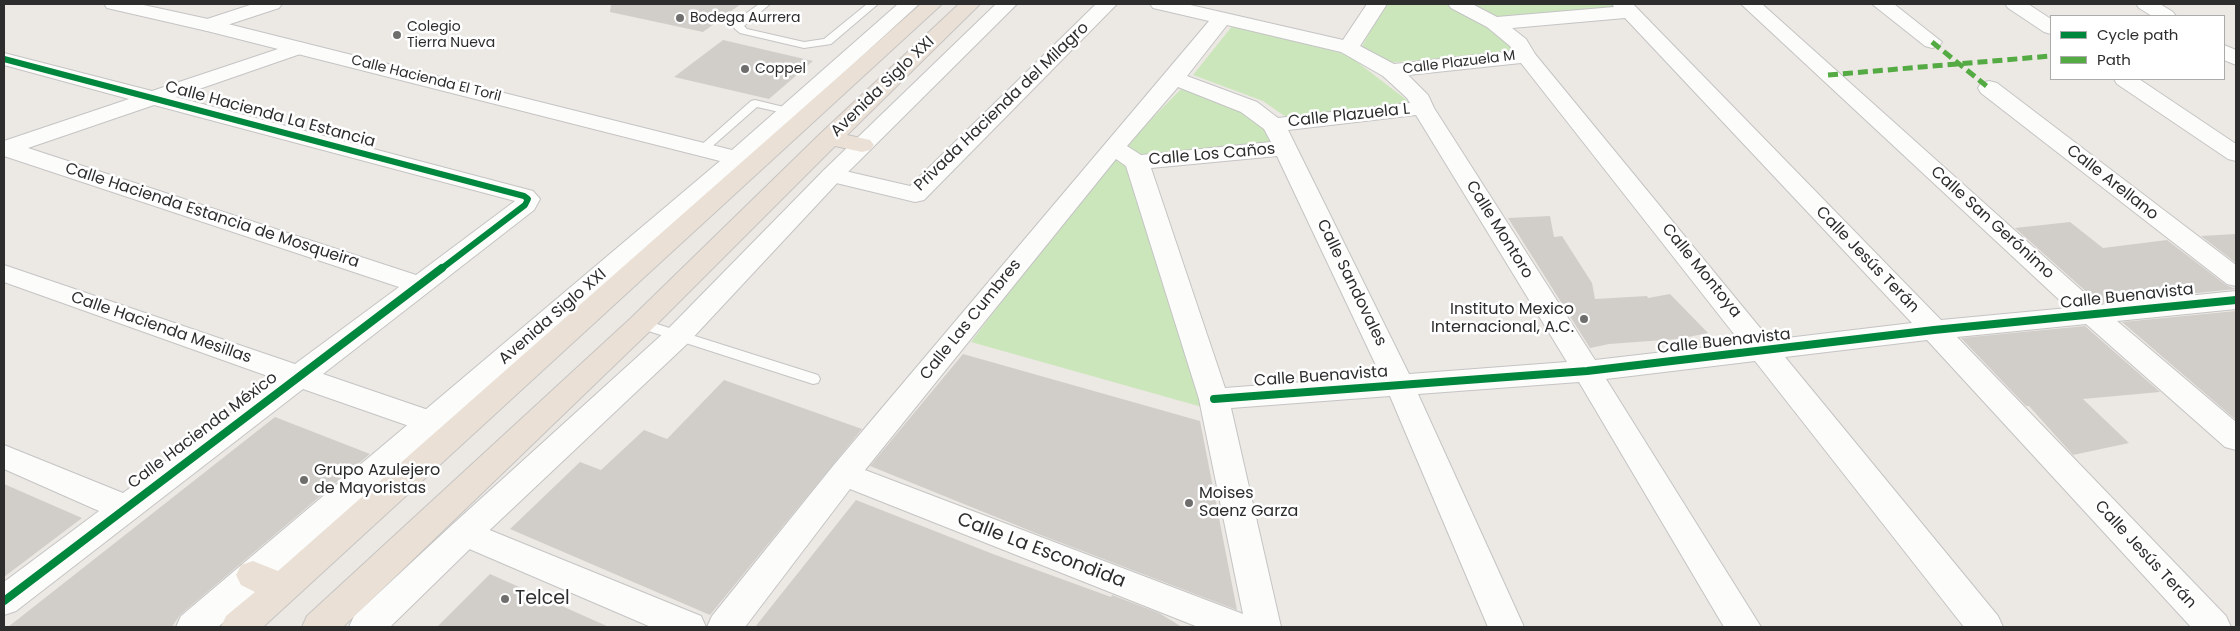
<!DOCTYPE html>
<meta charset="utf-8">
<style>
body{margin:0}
#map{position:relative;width:2240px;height:631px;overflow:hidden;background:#ece8e4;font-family:Poppins,sans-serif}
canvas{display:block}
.frame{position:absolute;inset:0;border:5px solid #2d2d2d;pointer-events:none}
.legend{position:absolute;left:2050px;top:15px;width:175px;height:65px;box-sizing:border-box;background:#fff;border:1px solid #ababab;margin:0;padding:6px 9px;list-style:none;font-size:15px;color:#2d2d2d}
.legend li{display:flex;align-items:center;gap:10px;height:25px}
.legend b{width:25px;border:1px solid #ababab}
</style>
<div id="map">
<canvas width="2240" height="631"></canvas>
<div class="frame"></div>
<ul class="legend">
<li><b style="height:6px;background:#00873e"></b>Cycle path</li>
<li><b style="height:6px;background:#54ab44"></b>Path</li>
</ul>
</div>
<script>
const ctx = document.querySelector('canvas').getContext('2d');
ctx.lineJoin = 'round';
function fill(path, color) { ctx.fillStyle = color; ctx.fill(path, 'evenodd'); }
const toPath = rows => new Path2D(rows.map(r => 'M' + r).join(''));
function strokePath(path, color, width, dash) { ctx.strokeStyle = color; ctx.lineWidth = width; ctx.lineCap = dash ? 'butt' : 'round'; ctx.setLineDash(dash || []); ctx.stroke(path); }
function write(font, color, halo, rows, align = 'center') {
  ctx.font = font + ' Poppins,sans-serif'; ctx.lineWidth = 5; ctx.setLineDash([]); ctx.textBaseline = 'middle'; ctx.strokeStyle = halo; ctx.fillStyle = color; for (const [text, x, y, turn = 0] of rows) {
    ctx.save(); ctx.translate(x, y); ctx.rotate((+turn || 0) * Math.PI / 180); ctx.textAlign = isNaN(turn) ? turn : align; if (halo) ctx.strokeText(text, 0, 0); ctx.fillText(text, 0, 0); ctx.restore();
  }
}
fill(toPath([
 [1385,4,1446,4,1483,22,1510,42,1514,52,1385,63,1361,48],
 [1468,4,1611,4,1615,8,1496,18],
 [1233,25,1348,55,1412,104,1286,117,1263,101,1193,75],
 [1181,89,1240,111,1263,127,1271,142,1139,156,1126,145],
 [1112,156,1127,165,1202,407,971,342]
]), '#cce6bc');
fill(toPath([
 [611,4,741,4,703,32,610,12],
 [723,40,813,61,769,99,674,77],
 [1550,216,1554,237,1562,236,1592,283,1595,299,1647,296,1648,298,1670,294,1708,333,1678,339,1609,344,1590,348,1508,218],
 [2070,222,2103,248,2167,240,2226,285,2236,289,2099,303,2015,228],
 [2236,234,2236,263,2201,236],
 [2236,311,2236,420,2122,322],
 [2085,326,2160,392,2083,399,2129,443,2073,455,2029,406,2026,406,1961,338],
 [963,354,1200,421,1237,610,1038,534,870,466],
 [724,380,862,429,710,615,510,529,580,462,601,470,644,430,667,439],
 [275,417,370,454,180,615,172,627,8,627],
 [4,484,82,518,4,577],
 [856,500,993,554,1111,597,1112,595,1159,613,1182,627,755,627],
 [490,574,609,627,437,627]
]), '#d1ceca');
const lane = toPath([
 [759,4,770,4,744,26,747,29,804,42,824,39,867,4,878,4,831,44,804,48,740,33,735,29,734,27,737,20,759,4],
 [755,100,792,109,794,111,788,114,757,107,707,151,699,151,697,149,699,147,751,101,755,100],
 [641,319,818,375,820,379,818,383,813,384,636,327,634,324,636,321,641,319]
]);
const street = toPath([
 [253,4,282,4,279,8,215,29,208,31,201,29,198,25,201,21,253,4],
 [1096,4,1117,4,924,200,915,202,832,182,824,180,820,175,824,170,832,168,910,186,1096,4],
 [1150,4,1186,4,1343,40,1367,4,1387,4,1360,46,1394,64,1513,51,1510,46,1487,27,1451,8,1448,4,1472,4,1497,17,1614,7,1612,4,1633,4,1941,320,2068,308,1741,4,1762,4,2098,305,2236,291,2236,309,2117,321,2236,422,2236,450,2225,447,2086,324,1957,337,2226,616,2231,627,2191,627,1927,340,1785,357,1998,616,2003,627,1964,627,1755,361,1606,379,1761,627,1724,627,1579,382,1418,394,1524,627,1488,627,1390,396,1231,408,1281,627,1198,627,850,489,745,627,707,627,712,616,833,466,1209,21,1153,8,1150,4],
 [1625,18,1912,323,1770,340,1535,54,1526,39,1512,28,1625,18],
 [1227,25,1341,52,1383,76,1407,98,1410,103,1278,118,1257,102,1187,76,1227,25],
 [1521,63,1741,343,1595,360,1434,108,1428,95,1408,75,1521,63],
 [1178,87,1241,112,1264,129,1271,142,1141,155,1127,146,1178,87],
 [1416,115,1567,362,1409,374,1288,130,1416,115],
 [1277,156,1381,376,1225,388,1151,168,1277,156],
 [1116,159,1126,166,1199,399,1243,614,865,470,1116,159],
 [1872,4,1894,4,1942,42,1939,46,1932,48,1925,46,1872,4],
 [2005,4,2028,4,2051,19,2051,34,2044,32,2008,8,2005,4],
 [2136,4,2160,4,2173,12,2176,16,2152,16,2139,8,2136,4],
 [299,42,306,44,309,48,306,52,176,97,533,191,540,199,534,210,323,374,443,415,447,423,443,431,432,434,303,389,16,611,4,615,4,582,99,511,4,469,4,445,123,493,276,379,4,282,4,265,295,364,399,287,4,156,4,141,129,99,4,65,4,53,152,91,299,42],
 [154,105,515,201,416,275,28,148,154,105],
 [2224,45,2236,50,2236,65,2224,60,2224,45],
 [2114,79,2139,79,2236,144,2236,161,2228,159,2117,84,2114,79],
 [1989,81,1997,83,2236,265,2236,286,2227,284,1981,93,1978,88,1981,83,1989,81],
 [465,520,701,616,706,627,651,627,453,542,448,533,453,524,465,520]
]);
const secondary = toPath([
 [104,4,139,4,208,19,732,150,898,4,919,4,745,163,218,627,176,627,181,616,720,161,207,31,107,8,104,4],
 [996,4,1017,4,840,180,687,344,477,542,390,627,349,627,354,616,453,524,667,330,824,170,996,4]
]);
const highway = toPath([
 [921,4,942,4,263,627,221,627,226,616,255,592,241,585,236,575,241,565,253,561,278,571,921,4],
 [959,4,980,4,847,135,870,140,874,145,870,150,862,152,835,146,651,330,343,627,302,627,307,616,631,318,821,133,959,4]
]);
strokePath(lane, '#c5c4c4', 2);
strokePath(street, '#c5c4c4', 2);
strokePath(secondary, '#c5c4c4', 2);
strokePath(highway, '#c6c5c3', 2);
fill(lane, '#fcfcfb');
fill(street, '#fcfcfb');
fill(secondary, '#fcfcfb');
fill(highway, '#eae0d5');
strokePath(toPath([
 [1932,42,1989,88],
 [1828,75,2051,56]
]), '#54ab44', 5, [10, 5]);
strokePath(toPath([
 [4,59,524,196,528,199,525,205,441,269]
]), '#00873e', 6);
strokePath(toPath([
 [1214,399,1587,371,1934,330,2236,300],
 [4,601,442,268]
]), '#00873e', 8);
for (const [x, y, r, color] of [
 [680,18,5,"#706e6d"],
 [397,35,5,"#706e6d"],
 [745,69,5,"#706e6d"],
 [1584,319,5,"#706e6d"],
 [304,480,5,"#706e6d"],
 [1189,503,5,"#706e6d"],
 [505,599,5,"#706e6d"]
]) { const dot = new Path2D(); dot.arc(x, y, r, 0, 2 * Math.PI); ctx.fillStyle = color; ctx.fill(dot); strokePath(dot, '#fff', 2); }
write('14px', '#2d2d2d', '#fff', [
 ["Bodega Aurrera",690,18],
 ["Colegio",407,27],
 ["Tierra Nueva",407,43],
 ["Coppel",755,69]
], 'left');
write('14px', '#2d2d2d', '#fff', [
 ["Calle Plazuela M",1459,63,-7],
 ["Calle Hacienda El Toril",426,79,14]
]);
write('16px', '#2d2d2d', '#fff', [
 ["Avenida Siglo XXI",883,87,-44],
 ["Privada Hacienda del Milagro",1002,107,-44],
 ["Calle Hacienda La Estancia",270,115,15],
 ["Calle Plazuela L",1349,116,-6],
 ["Calle Los Caños",1212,155,-5],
 ["Calle Arellano",2112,183,38],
 ["Calle Hacienda Estancia de Mosqueira",212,216,18],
 ["Calle San Gerónimo",1992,223,42],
 ["Calle Montoro",1499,230,58],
 ["Calle Jesús Terán",1867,260,46],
 ["Calle Montoya",1701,271,51],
 ["Calle Sandovales",1351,283,64],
 ["Calle Buenavista",2127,297,-6],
 ["Avenida Siglo XXI",553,317,-41],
 ["Calle Las Cumbres",971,320,-51],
 ["Calle Hacienda Mesillas",161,328,19],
 ["Calle Buenavista",1724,342,-6],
 ["Calle Buenavista",1321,377,-4],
 ["Calle Hacienda México",203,431,-37],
 ["Calle Jesús Terán",2145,555,47]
]);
write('16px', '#2d2d2d', '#fff', [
 ["Instituto Mexico",1574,310,"right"],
 ["Internacional, A.C.",1574,328,"right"],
 ["Grupo Azulejero",314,471],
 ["de Mayoristas",314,489],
 ["Moises",1199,494],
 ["Saenz Garza",1199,512]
], 'left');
write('19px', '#2d2d2d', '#fff', [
 ["Calle La Escondida",1041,551,21]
]);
write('19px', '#2d2d2d', '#fff', [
 ["Telcel",515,599]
], 'left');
</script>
